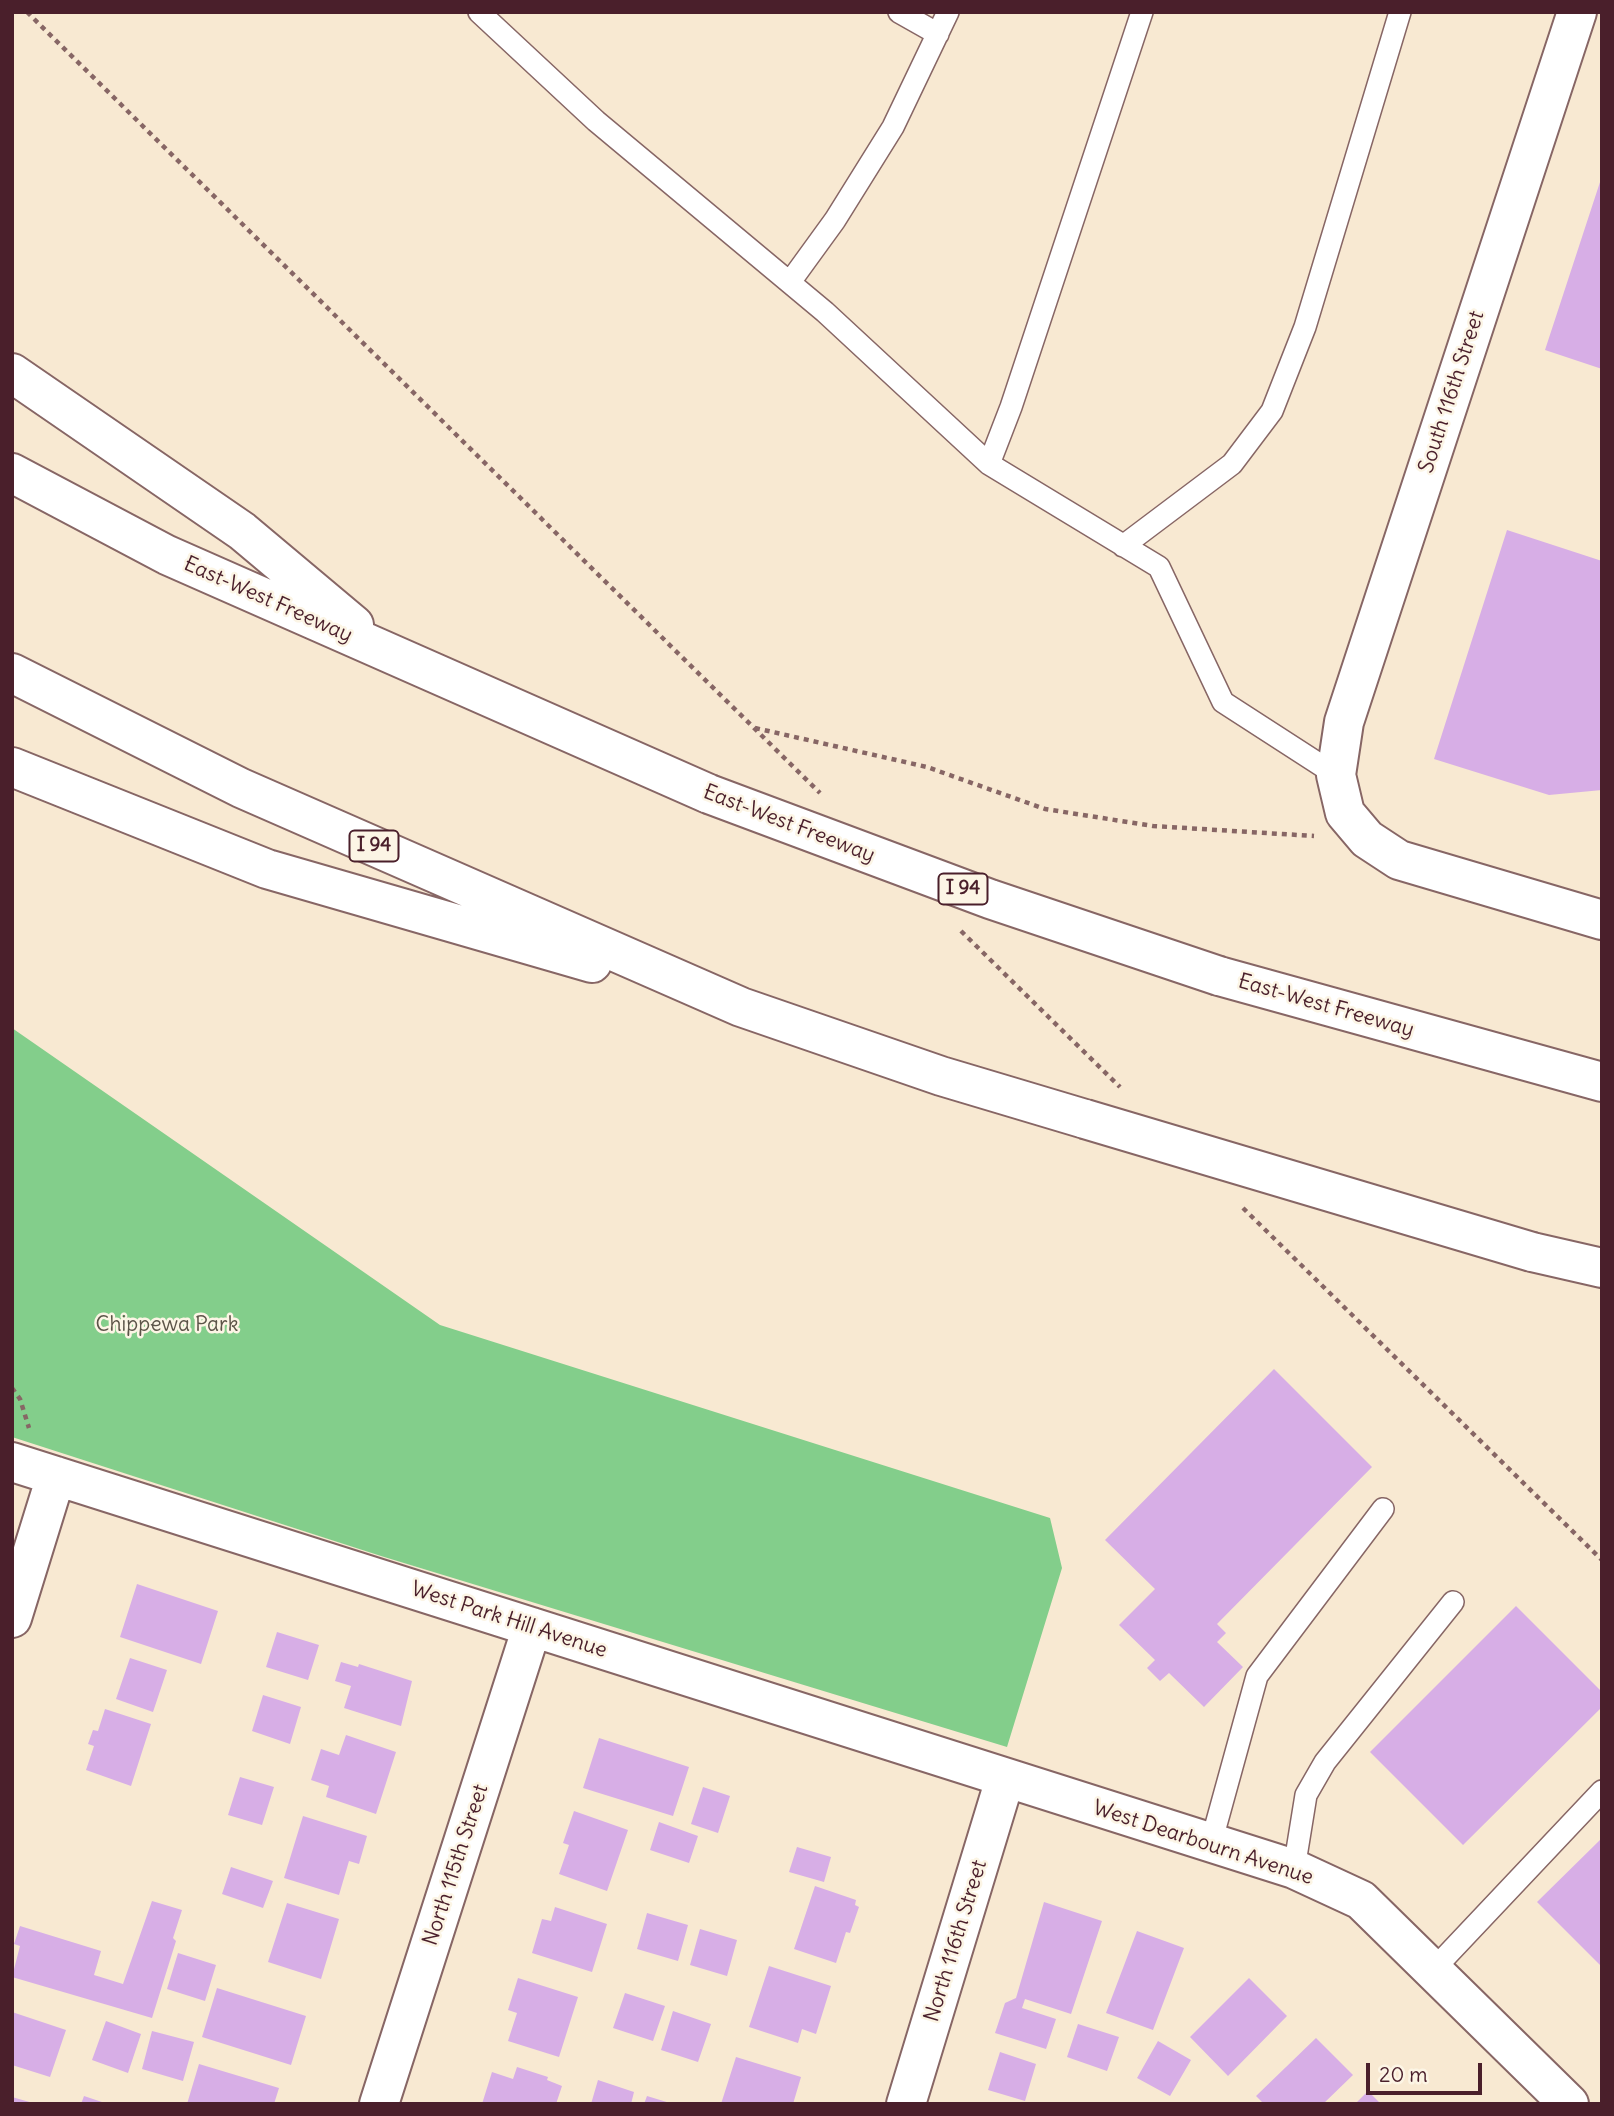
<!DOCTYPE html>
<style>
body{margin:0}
#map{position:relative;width:1614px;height:2116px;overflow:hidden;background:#f8e9d2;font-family:Delius,sans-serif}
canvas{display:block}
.frame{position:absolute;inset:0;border:14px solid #4a1f2b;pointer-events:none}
.scale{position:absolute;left:1366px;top:2063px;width:116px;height:32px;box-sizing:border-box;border:4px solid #4a1f2b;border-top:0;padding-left:9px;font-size:21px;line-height:24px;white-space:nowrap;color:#4a1f2b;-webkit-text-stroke:5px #fcf5e5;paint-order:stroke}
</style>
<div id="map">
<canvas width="1614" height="2116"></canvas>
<div class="frame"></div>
<div class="scale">20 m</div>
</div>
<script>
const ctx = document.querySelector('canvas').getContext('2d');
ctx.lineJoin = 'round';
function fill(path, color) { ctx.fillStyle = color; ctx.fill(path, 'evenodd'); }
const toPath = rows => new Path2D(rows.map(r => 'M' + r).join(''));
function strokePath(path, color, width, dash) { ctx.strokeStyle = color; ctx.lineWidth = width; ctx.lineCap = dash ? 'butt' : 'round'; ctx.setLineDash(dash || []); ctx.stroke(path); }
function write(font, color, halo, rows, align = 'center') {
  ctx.font = font + ' Delius,sans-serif'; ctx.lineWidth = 5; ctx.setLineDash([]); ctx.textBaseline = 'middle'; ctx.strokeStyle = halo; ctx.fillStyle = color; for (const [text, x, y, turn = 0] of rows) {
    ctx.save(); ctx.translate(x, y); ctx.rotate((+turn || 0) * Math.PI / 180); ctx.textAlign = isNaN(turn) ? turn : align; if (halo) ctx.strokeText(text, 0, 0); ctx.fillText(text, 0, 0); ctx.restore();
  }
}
fill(toPath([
 [12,1028,440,1325,1050,1518,1062,1568,1007,1747,381,1556,12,1437]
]), '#83ce8b');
fill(toPath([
 [1601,179,1602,179,1602,369,1545,350],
 [1507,530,1602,561,1602,790,1549,795,1434,759],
 [1274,1369,1372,1467,1217,1624,1226,1633,1217,1642,1243,1667,1204,1707,1169,1673,1160,1681,1147,1668,1155,1660,1119,1625,1155,1589,1105,1540],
 [137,1584,218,1611,201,1664,120,1637],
 [1516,1606,1602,1692,1602,1707,1463,1845,1370,1752],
 [277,1632,319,1645,308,1680,266,1667],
 [130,1658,167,1670,153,1712,116,1699],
 [341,1662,358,1667,359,1664,412,1681,401,1726,344,1708,351,1686,335,1681],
 [263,1695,301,1707,290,1744,252,1731],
 [105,1709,151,1724,131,1786,86,1770,94,1746,88,1744,93,1730,98,1731],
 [346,1735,396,1752,376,1814,326,1797,329,1786,311,1780,321,1749,339,1755],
 [599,1738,689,1767,673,1816,583,1788],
 [240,1777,274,1787,262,1825,228,1815],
 [703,1787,730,1796,718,1833,691,1824],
 [574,1811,628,1830,607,1891,559,1874,569,1845,563,1843],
 [303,1816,367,1836,359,1864,349,1861,339,1895,284,1878],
 [659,1822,698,1836,689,1863,650,1850],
 [1602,1838,1602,1967,1537,1902],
 [797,1847,831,1857,824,1882,789,1872],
 [231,1867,273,1881,263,1908,222,1894],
 [815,1886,856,1900,855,1905,859,1907,850,1933,846,1932,836,1963,794,1949],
 [152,1901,182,1910,173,1938,176,1941,152,2018,12,1977,20,1946,14,1944,20,1926,101,1951,94,1975,123,1984],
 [1044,1902,1102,1921,1071,2014,1025,1999,1022,2008,1056,2019,1046,2049,995,2033,1005,2003,1016,1998],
 [287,1903,339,1919,321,1979,268,1962],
 [555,1907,607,1924,592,1972,532,1953,542,1919,551,1921],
 [647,1913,688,1925,678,1961,637,1949],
 [700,1929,737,1940,727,1976,690,1965],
 [1137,1931,1184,1948,1153,2030,1106,2013],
 [178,1953,216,1965,205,2001,167,1989],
 [769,1966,831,1986,816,2034,802,2029,798,2043,749,2027],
 [518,1978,578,1997,559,2057,508,2041,517,2013,508,2010],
 [1249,1978,1287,2016,1228,2076,1190,2037],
 [217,1988,306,2016,291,2065,202,2037],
 [625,1993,665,2006,653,2041,613,2028],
 [673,2011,711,2024,698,2062,661,2050],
 [12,2012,66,2030,50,2077,12,2065],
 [106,2021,141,2034,128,2073,92,2060],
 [1078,2024,1119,2037,1107,2071,1067,2057],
 [152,2031,194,2042,183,2081,142,2069],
 [1316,2038,1353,2075,1323,2104,1264,2104,1256,2096],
 [1158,2041,1191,2060,1170,2096,1137,2078],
 [1000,2052,1036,2064,1025,2101,988,2090],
 [736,2057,801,2077,793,2104,721,2104],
 [199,2064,279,2088,274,2104,187,2104],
 [517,2067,548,2077,547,2080,562,2086,556,2104,482,2104,492,2072,513,2079],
 [598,2080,634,2092,631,2104,591,2104],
 [1368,2091,1381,2104,1355,2104],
 [84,2096,105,2103,105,2104,81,2104],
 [647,2096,670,2103,670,2104,644,2104],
 [12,2097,33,2103,33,2104,12,2104]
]), '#d7aee6');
const service = toPath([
 [479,12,596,121,825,312,989,464,1159,567,1223,702,1336,775],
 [899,12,938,34],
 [790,282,835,220,893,127,948,12],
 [989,464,1011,407,1142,12],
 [1123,546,1232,464,1272,411,1305,327,1400,12],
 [1211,1843,1257,1676,1383,1509],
 [1294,1869,1306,1795,1325,1762,1453,1602],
 [1433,1970,1602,1791]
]);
const minor = toPath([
 [1577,12,1344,722,1336,775,1345,813,1367,839,1399,860,1602,920],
 [12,1462,1294,1869,1361,1900,1569,2104],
 [12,1618,56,1476],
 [379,2104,532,1627],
 [906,2104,1005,1779]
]);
const motorway = toPath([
 [12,373,242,531,354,625],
 [12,473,167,555,709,794],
 [12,673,241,788,741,1007,941,1076,1085,1119],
 [12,767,267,869,592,963],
 [1219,976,1602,1082],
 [1532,1252,1602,1268]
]);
strokePath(service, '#876665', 24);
strokePath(minor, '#876665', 42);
strokePath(motorway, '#876665', 42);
strokePath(toPath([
 [27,12,820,793],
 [755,728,927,767,1045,809,1153,826,1314,836],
 [961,931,1120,1087],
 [1243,1208,1602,1560],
 [12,1388,20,1399,29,1428]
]), '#876665', 4.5, [5, 5]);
strokePath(service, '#fff', 21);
strokePath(minor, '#fff', 38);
strokePath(motorway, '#fff', 38);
const motorwayBridge = toPath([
 [709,794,990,899,1219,976],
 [1085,1119,1532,1252]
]);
strokePath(motorwayBridge, '#876665', 42, []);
strokePath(motorwayBridge, '#fff', 38);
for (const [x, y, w] of [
 [374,846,49],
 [963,889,49]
]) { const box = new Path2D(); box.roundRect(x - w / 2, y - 15.5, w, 31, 5); ctx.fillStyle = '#fcf5e5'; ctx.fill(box); strokePath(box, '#4a1f2b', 2); }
write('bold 19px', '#4a1f2b', null, [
 ["I 94",374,846],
 ["I 94",963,889]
]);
write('21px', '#4a1f2b', '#fcf5e5', [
 ["South 116th Street",1452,392,-72],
 ["East-West Freeway",268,600,24],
 ["East-West Freeway",789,824,21],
 ["East-West Freeway",1326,1006,16],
 ["West Park Hill Avenue",509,1620,18],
 ["West Dearbourn Avenue",1203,1843,18],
 ["North 115th Street",456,1865,-72],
 ["North 116th Street",956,1941,-73]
]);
write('21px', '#5b5448', '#fcf5e5', [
 ["Chippewa Park",167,1325]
]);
</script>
